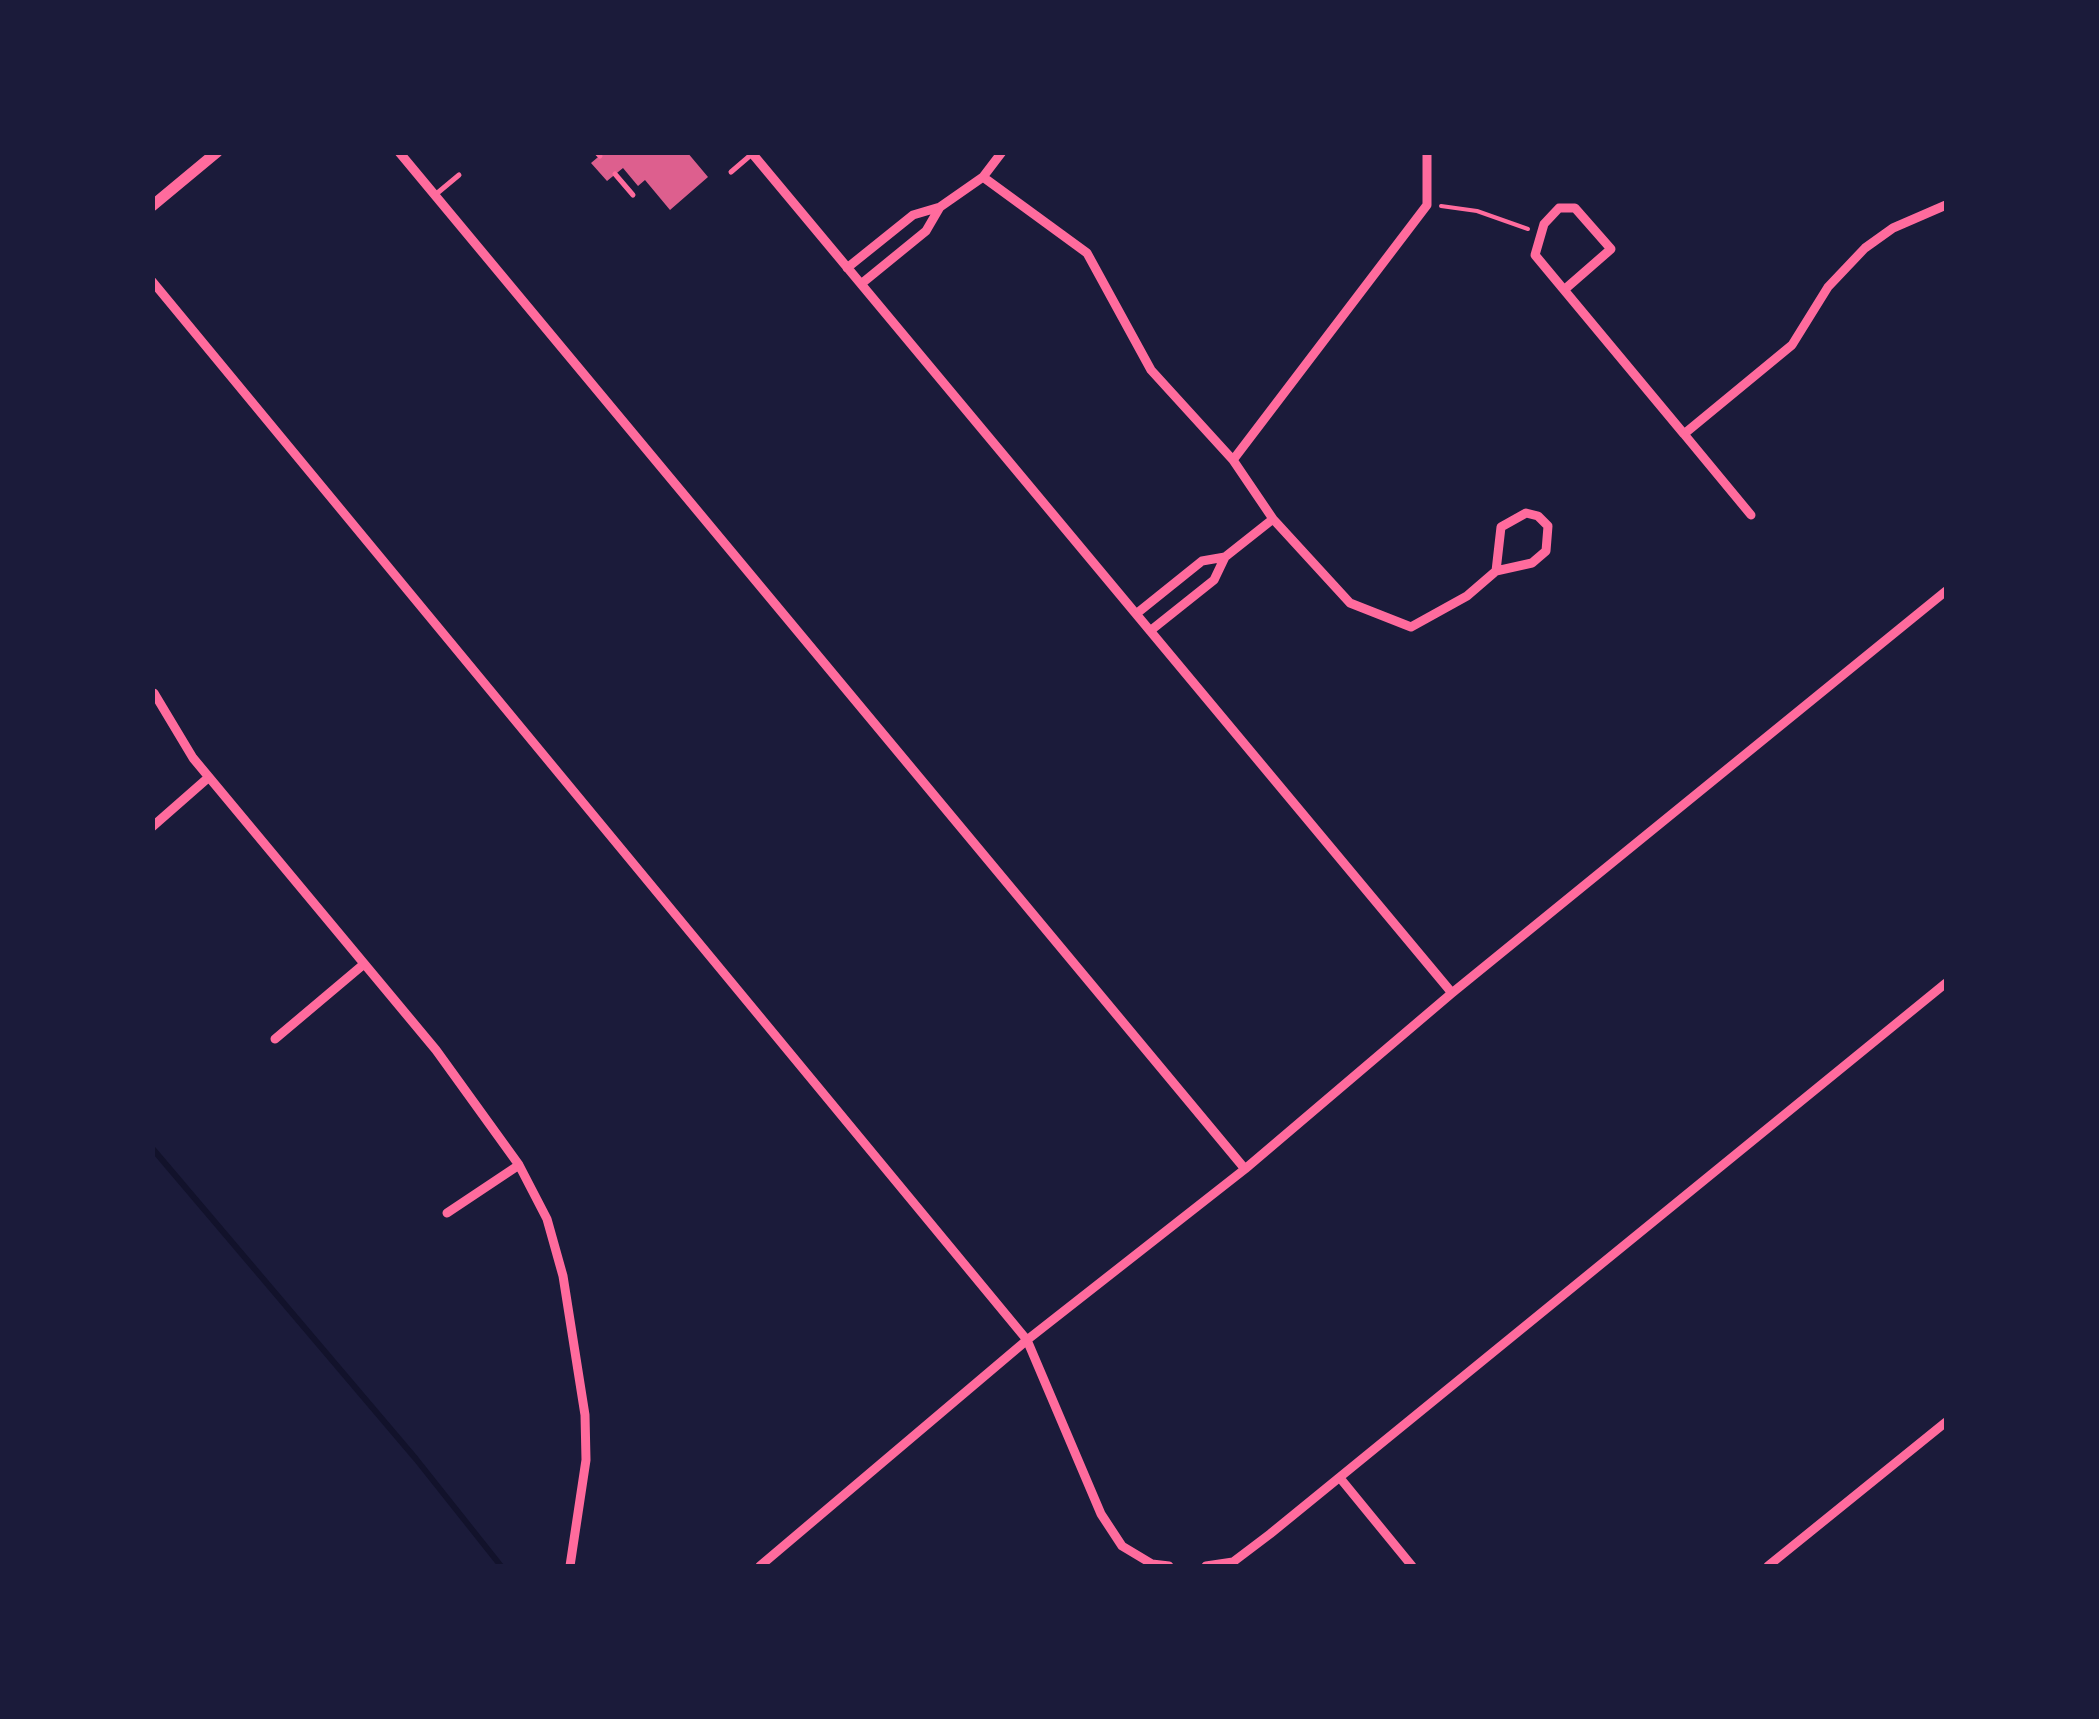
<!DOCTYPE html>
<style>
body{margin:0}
#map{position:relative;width:2099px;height:1719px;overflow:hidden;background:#1b1b3a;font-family:Raleway,sans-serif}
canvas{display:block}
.frame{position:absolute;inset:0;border:155px solid #1b1b3a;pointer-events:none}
</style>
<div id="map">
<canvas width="2099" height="1719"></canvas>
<div class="frame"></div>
</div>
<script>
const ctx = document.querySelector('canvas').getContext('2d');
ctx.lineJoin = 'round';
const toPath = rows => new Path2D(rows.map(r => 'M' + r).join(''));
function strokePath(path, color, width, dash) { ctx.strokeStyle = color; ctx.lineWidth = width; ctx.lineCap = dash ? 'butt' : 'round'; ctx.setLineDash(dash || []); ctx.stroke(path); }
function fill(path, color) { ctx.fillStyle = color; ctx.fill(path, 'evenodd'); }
strokePath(toPath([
 [152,1148,416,1459,501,1566]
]), '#12122b', 6);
fill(toPath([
 [604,152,687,152,708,177,670,210,645,180,638,186,623,168,607,181,591,163]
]), '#dd5f8e');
strokePath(toPath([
 [1441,206,1477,211,1528,229]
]), '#ff6b9d', 4);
strokePath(toPath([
 [597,153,600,156],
 [731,172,752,154],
 [615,174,633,195],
 [435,195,459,175]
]), '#ff6b9d', 5);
strokePath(toPath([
 [399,152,1245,1169],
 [751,152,1452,993],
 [983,177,1087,253,1151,370,1233,460,1273,519,1350,603,1411,627,1467,596,1496,571,1532,563,1546,551,1548,526,1538,516,1526,513,1501,527,1496,571],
 [847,268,913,215,940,207,983,177,1002,152],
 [152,281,1027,1340,1101,1514,1122,1546,1152,1564,1169,1566],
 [861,284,926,231,940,207],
 [1564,290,1611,249,1575,208,1559,208,1544,224,1535,255,1684,434,1792,345,1828,287,1865,248,1893,228,1946,205],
 [1684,434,1751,515],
 [1233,460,1427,205,1427,152],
 [1136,614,1202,561,1225,557,1273,519],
 [1150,631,1214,580,1225,557],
 [154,693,193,758,436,1050,519,1165,547,1219,563,1276,585,1415,586,1460,570,1566],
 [152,827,209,777],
 [275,1039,364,964],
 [447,1213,519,1165],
 [1340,1478,1412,1566],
 [760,1566,1027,1340,1245,1169,1452,993,1946,591],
 [1206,1566,1233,1562,1270,1534,1946,983],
 [1768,1566,1946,1422]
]), '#ff6b9d', 9);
strokePath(toPath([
 [152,206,217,152]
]), '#ff6b9d', 11);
</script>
